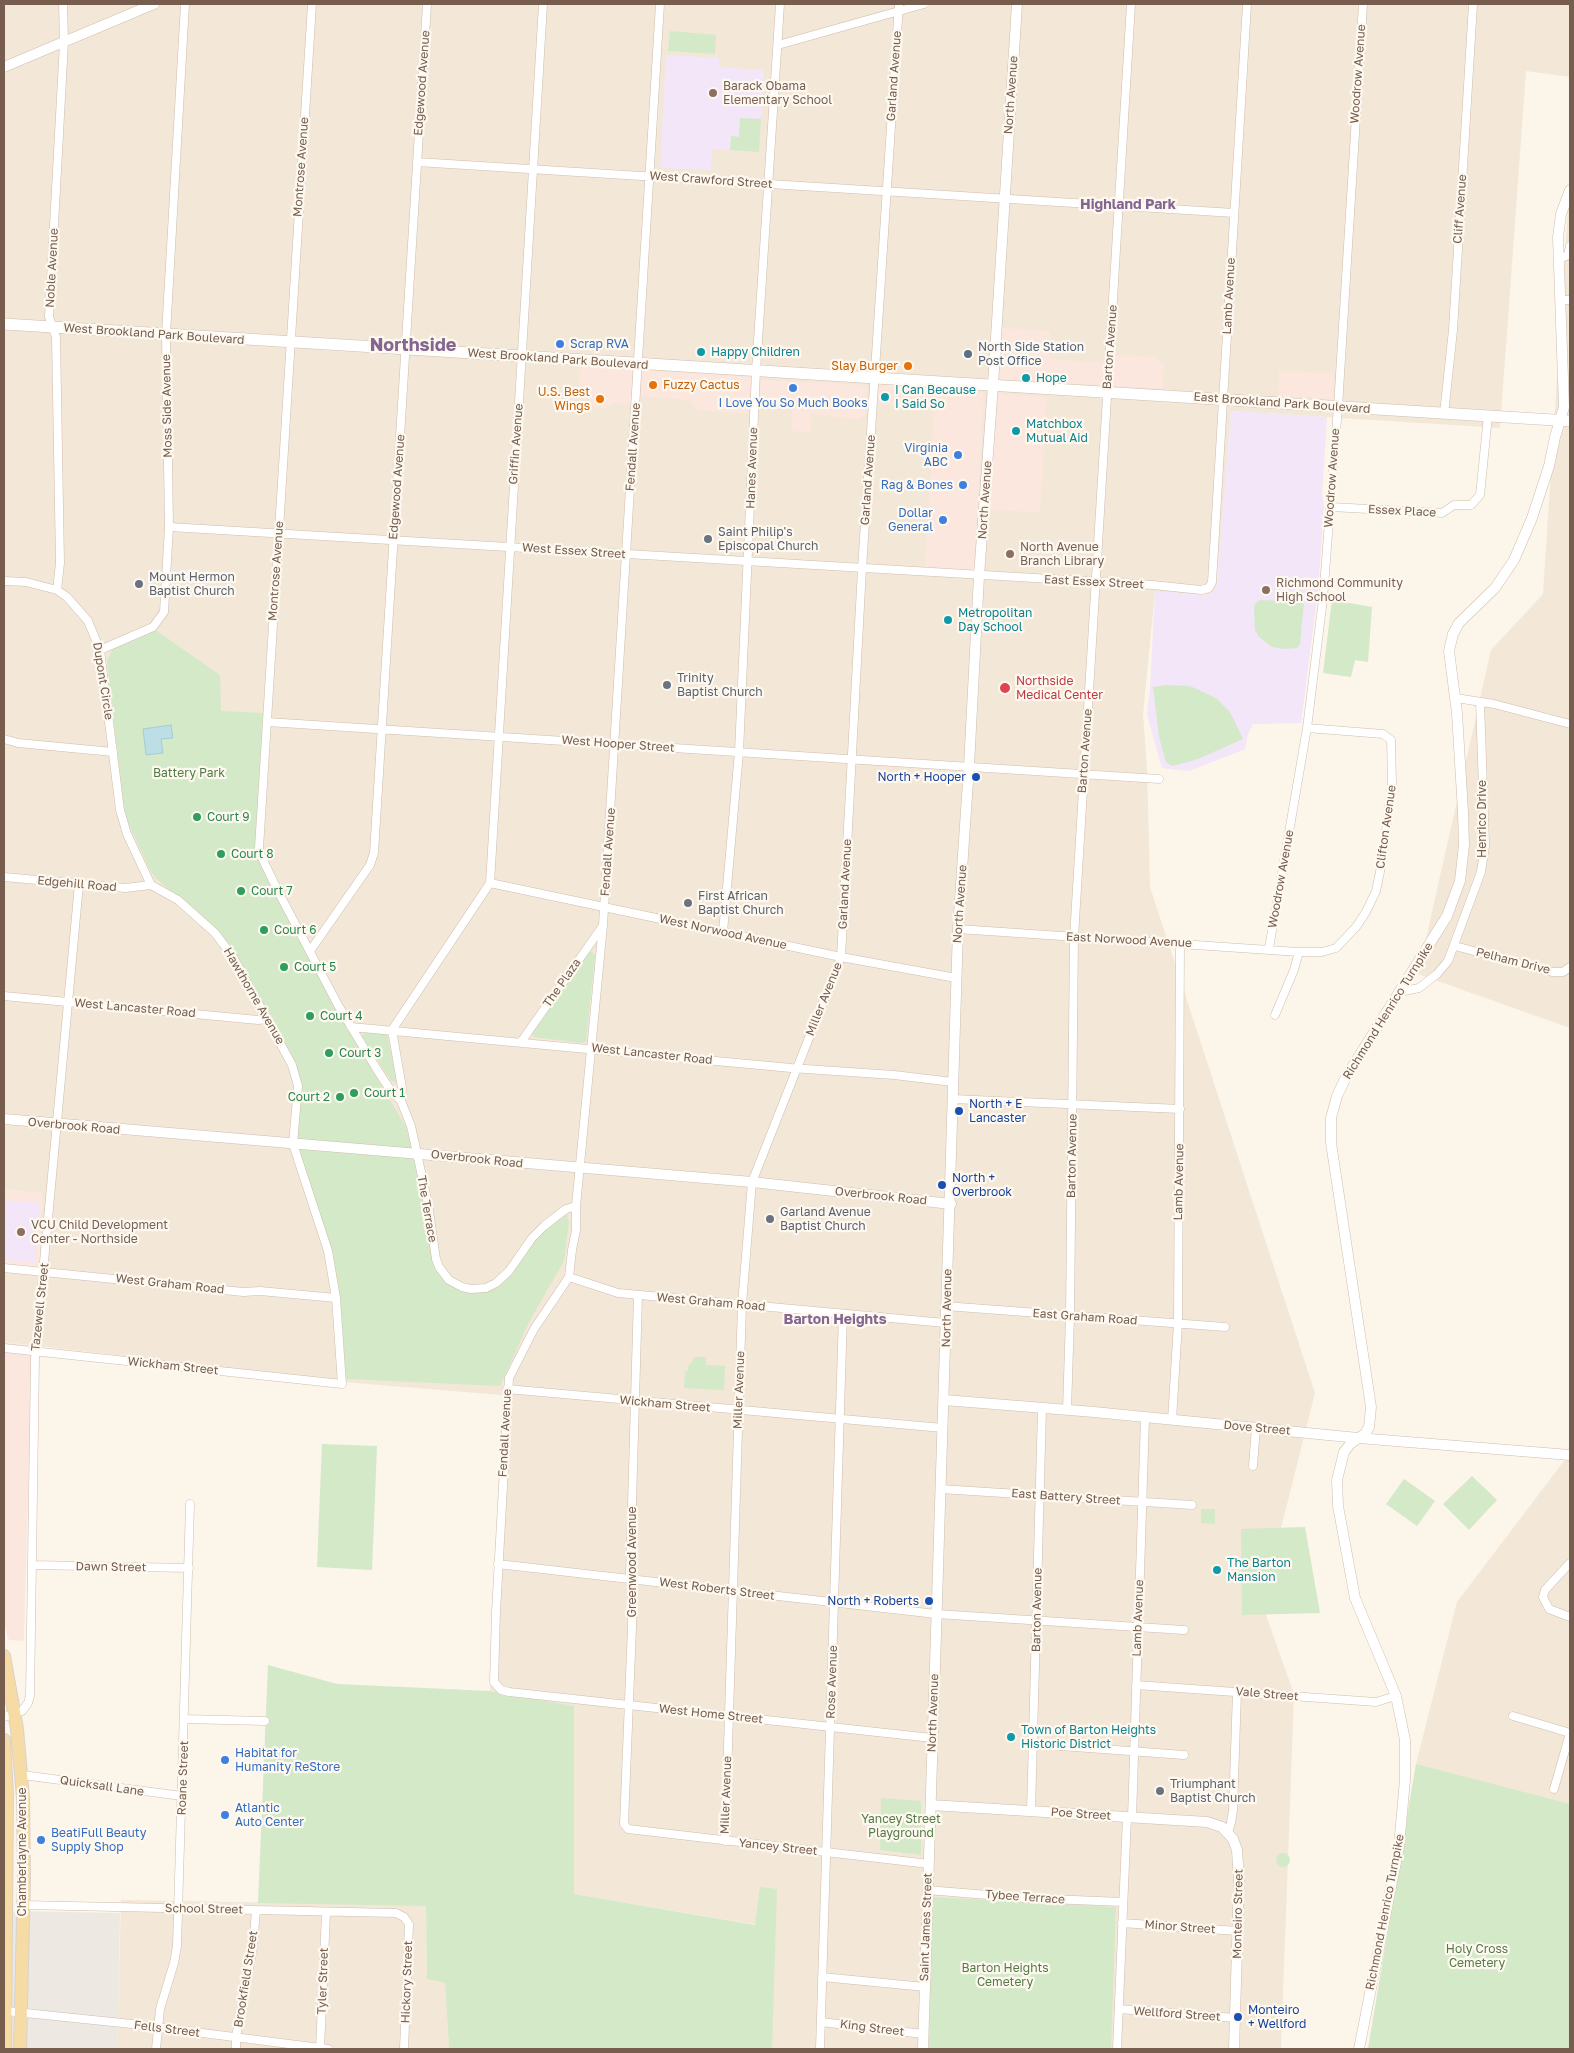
<!DOCTYPE html>
<style>
body{margin:0}
#map{position:relative;width:1574px;height:2053px;overflow:hidden;background:#fcf5e9;font-family:"Golos Text",sans-serif}
canvas{display:block}
.frame{position:absolute;inset:0;border:5px solid #765d4d;pointer-events:none}
</style>
<div id="map">
<canvas width="1574" height="2053"></canvas>
<div class="frame"></div>
</div>
<script>
const ctx = document.querySelector('canvas').getContext('2d');
ctx.lineJoin = 'round';
function fill(path, color) { ctx.fillStyle = color; ctx.fill(path, 'evenodd'); }
const toPath = rows => new Path2D(rows.map(r => 'M' + r).join(''));
function strokePath(path, color, width, dash) { ctx.strokeStyle = color; ctx.lineWidth = width; ctx.lineCap = dash ? 'butt' : 'round'; ctx.setLineDash(dash || []); ctx.stroke(path); }
function write(font, color, halo, rows, align = 'center') {
  ctx.font = font + ' "Golos Text",sans-serif'; ctx.lineWidth = 4.5; ctx.setLineDash([]); ctx.textBaseline = 'middle'; ctx.strokeStyle = halo; ctx.fillStyle = color; for (const [text, x, y, turn = 0] of rows) {
    ctx.save(); ctx.translate(x, y); ctx.rotate((+turn || 0) * Math.PI / 180); ctx.textAlign = isNaN(turn) ? turn : align; if (halo) ctx.strokeText(text, 0, 0); ctx.fillText(text, 0, 0); ctx.restore();
  }
}
fill(toPath([
 [4,4,1570,4,1570,77,1526,71,1500,428,1231,411,1217,586,1213,592,1208,595,1155,592,1143,714,1147,768,1150,887,1315,1393,1262,1604,1294,1694,1281,2049,762,2049,763,1926,574,1894,574,1707,490,1691,502,1395,343,1382,4,1342,4,1263,39,1267,42,1193,4,1190],
 [1570,177,1570,1028,1418,974,1491,650,1543,594],
 [1570,1453,1570,2049,1368,2049,1416,1764,1457,1602],
 [121,1900,426,1905,427,1979,445,1983,449,2049,117,2049]
]), '#f3e7d8');
fill(toPath([
 [1002,328,1050,331,1049,359,1092,362,1106,361,1117,356,1129,355,1154,357,1164,364,1163,389,997,379],
 [580,366,752,377,749,414,696,410,691,400,633,396,633,404,614,403,606,408,593,407,589,399,578,398],
 [1279,371,1334,373,1333,399,1278,396],
 [760,380,867,385,865,415,860,419,848,419,812,414,811,432,792,431,792,409,759,405],
 [879,384,932,388,931,407,877,404],
 [935,390,984,393,974,572,925,569],
 [997,394,1047,397,1040,512,989,510],
 [4,1190,42,1193,39,1267,4,1263],
 [4,1342,32,1346,24,1641,9,1640,4,1624]
]), '#fbe7de');
fill(toPath([
 [4,1911,120,1913,117,2049,4,2049]
]), '#ede8e2');
fill(toPath([
 [666,55,719,58,719,67,764,70,759,152,712,149,711,170,660,168],
 [1231,411,1327,417,1322,492,1324,507,1318,590,1301,723,1253,724,1248,734,1245,749,1189,771,1162,768,1147,715,1150,689,1155,591,1208,595,1213,592,1217,586],
 [4,1200,40,1203,35,1263,4,1260]
]), '#f2e6f8');
fill(toPath([
 [670,31,716,35,715,54,668,51],
 [740,118,761,119,759,152,730,150,731,136,739,137],
 [1260,600,1304,602,1300,644,1297,648,1284,649,1272,647,1259,637,1255,630,1254,607,1255,604],
 [1332,600,1372,607,1368,662,1355,660,1351,677,1323,673],
 [154,629,220,675,221,711,263,713,256,855,335,1008,406,1127,423,1196,433,1259,450,1284,489,1290,499,1286,505,1281,535,1240,562,1216,568,1215,567,1218,569,1221,564,1261,529,1322,500,1386,346,1379,340,1296,331,1249,301,1155,298,1133,301,1086,295,1065,230,945,218,931,158,880,151,872,126,818,123,802,107,661,112,650],
 [1166,685,1190,686,1216,698,1230,712,1243,739,1198,759,1172,766,1166,762,1159,737,1153,687],
 [590,951,595,955,586,1041,582,1043,533,1037,532,1032],
 [366,1031,387,1034,397,1080,396,1082,391,1081,362,1036],
 [695,1357,706,1357,706,1365,725,1366,724,1390,684,1388,685,1371,688,1371,688,1367],
 [322,1444,377,1446,372,1570,317,1567],
 [1472,1476,1497,1500,1469,1530,1443,1504],
 [1404,1479,1435,1501,1417,1526,1386,1504],
 [1201,1509,1215,1509,1215,1524,1201,1523],
 [1305,1527,1320,1613,1242,1615,1241,1529],
 [268,1665,337,1684,490,1691,574,1706,574,1894,755,1925,760,1887,777,1889,772,2049,449,2049,445,1983,427,1979,426,1906,258,1903],
 [1416,1764,1570,1804,1570,2049,1368,2049],
 [881,1798,921,1801,921,1855,880,1850],
 '1276 1860a7 7 0 1 1 14 0a7 7 0 1 1-14 0Z',
 [932,1897,1116,1907,1111,2049,929,2049]
]), '#d4e9c8');
const water = toPath([
 [171,725,173,738,161,739,163,753,146,755,143,729,171,725]
]);
fill(water, '#bedee5');
strokePath(water, '#a4cdd6', 1);
const minor = toPath([
 [312,4,259,848,260,854,280,895,338,1005,376,1068,389,1088,401,1101],
 [543,4,490,883,392,1030,402,1088,401,1101,411,1126,428,1204,436,1259,439,1267,449,1280,462,1287,471,1289,486,1288,496,1283,509,1271,532,1238,544,1226,566,1209,576,1206],
 [660,4,603,925,576,1206,576,1230,572,1250,569,1277,534,1329,509,1378,496,1612,494,1682,501,1690,509,1692,932,1738],
 [778,45,924,4],
 [417,162,1234,213],
 [1558,260,1568,255,1570,246],
 [1562,300,1570,300],
 [1444,414,1453,330,1473,4],
 [1331,507,1442,513,1454,505,1471,505,1480,495,1488,416],
 [169,527,1153,585,1201,590,1209,588,1212,582,1247,4],
 [4,581,26,582,57,590,67,597,88,621,100,650,120,810,127,834,151,885,178,900,215,933,233,957,292,1065,298,1086,293,1144,328,1251,336,1298,342,1384,4,1348],
 [57,590,60,563,56,337,49,317,64,42,63,4],
 [100,650,153,627,164,612,169,527,166,334,185,4],
 [1456,698,1494,704,1570,724],
 [267,722,1159,779],
 [4,739,18,743,113,752],
 [4,877,125,888,151,885],
 [490,883,841,957,956,978],
 [958,929,1299,952,1322,952,1336,948,1356,927,1366,912,1376,891,1382,862,1392,783,1391,740,1383,734,1307,728],
 [723,932,739,752,756,371,780,4],
 [1455,946,1552,972,1563,972,1570,967],
 [1269,948,1307,728,1323,599,1338,407,1363,4],
 [310,951,370,865,374,853,427,4],
 [1400,992,1419,988,1437,974,1448,961,1481,872,1485,846,1480,702],
 [4,996,258,1020,267,1019],
 [1275,1015,1294,970,1299,952],
 [351,1027,791,1068,894,1075,953,1082],
 [521,1042,602,927],
 [952,1099,1180,1109],
 [4,1268,243,1292,260,1291,336,1298],
 [569,1277,618,1293,945,1323],
 [638,1295,630,1574,632,1584,632,1627,624,1824,628,1829,929,1864],
 [945,1306,1225,1327],
 [507,1389,943,1428],
 [1067,1410,1070,1316,1074,937,1131,4],
 [1172,1420,1178,1323,1180,943],
 [1253,1466,1256,1427],
 [940,1489,1192,1505],
 [1570,1563,1545,1590,1543,1597,1549,1609,1570,1617],
 [498,1564,936,1614,1184,1630],
 [32,1565,189,1568],
 [1136,1685,1376,1702,1396,1696],
 [1513,1716,1570,1733],
 [4,1717,22,1711,28,1703,30,1696,35,1359,79,884],
 [185,1719,265,1721],
 [1034,1744,1184,1755],
 [22,1775,182,1796],
 [1554,1789,1570,1733],
 [1031,1811,1042,1409],
 [1132,1818,1145,1418],
 [1228,1832,1231,1823,1233,1810,1237,1692],
 [725,1841,742,1304,752,1182,841,957,862,569,899,4],
 [927,1890,1024,1898,1123,1902],
 [23,1905,396,1913,404,1917,409,1924,404,2049],
 [1122,1923,1238,1931],
 [822,1977,925,1987],
 [1119,2009,1236,2018],
 [6,2011,132,2024,328,2049],
 [821,2022,923,2034],
 [156,2049,160,2009,174,1963,177,1946,190,1504],
 [236,2049,236,2037,253,1947,256,1910],
 [320,2049,326,1913],
 [820,2049,843,1314],
 [1117,2049,1127,1817]
]);
const tertiary = toPath([
 [4,67,154,4],
 [4,1119,752,1182,951,1204],
 [944,1400,1094,1412,1358,1438,1570,1455],
 [931,1805,1207,1822,1222,1827,1233,1839,1237,1850,1239,1880,1234,2049],
 [923,2049,958,929,969,766,979,576,993,385,1017,4],
 [1359,2049,1399,1846,1405,1780,1405,1740,1396,1696,1355,1598,1338,1506,1337,1480,1344,1452,1351,1443,1365,1434,1369,1427,1371,1407,1331,1143,1331,1118,1337,1096,1346,1077,1447,916,1460,881,1464,845,1463,812,1457,713,1449,651,1453,634,1459,623,1495,588,1514,560,1532,518,1549,466,1555,437,1564,407,1558,237,1561,214,1570,190]
]);
const secondary = toPath([
 [4,324,1570,421]
]);
const primary = toPath([
 [4,1656,17,1729,23,1798,24,1878,20,2049],
 [4,1740,7,1793,5,2049]
]);
strokePath(minor, '#cebdaf', 9);
strokePath(tertiary, '#cebdaf', 11);
strokePath(secondary, '#d0bead', 12);
strokePath(primary, '#d9d2cd', 14);
strokePath(minor, '#fff', 8);
strokePath(tertiary, '#fff', 10);
strokePath(secondary, '#fff', 11);
strokePath(primary, '#f7dba5', 12);
for (const [x, y, r, color] of [
 [713,93,5,"#8d6e63"],
 [560,344,5,"#3f7fe0"],
 [701,352,5,"#0f9aa8"],
 [968,354,5,"#5c6f8a"],
 [908,366,5,"#e8710a"],
 [1026,378,5,"#0f9aa8"],
 [653,385,5,"#e8710a"],
 [793,388,5,"#3f7fe0"],
 [885,397,5,"#0f9aa8"],
 [600,399,5,"#e8710a"],
 [1016,431,5,"#0f9aa8"],
 [958,455,5,"#3f7fe0"],
 [963,485,5,"#3f7fe0"],
 [943,520,5,"#3f7fe0"],
 [708,539,5,"#6b7280"],
 [1010,554,5,"#8d6e63"],
 [139,584,5,"#6b7280"],
 [1266,590,5,"#8d6e63"],
 [948,620,5,"#0f9aa8"],
 [667,685,5,"#6b7280"],
 [1005,688,6,"#e0444e"],
 [976,777,5,"#1a4fb4"],
 [197,817,5,"#2e9e5b"],
 [221,854,5,"#2e9e5b"],
 [241,891,5,"#2e9e5b"],
 [688,903,5,"#6b7280"],
 [264,930,5,"#2e9e5b"],
 [284,967,5,"#2e9e5b"],
 [310,1016,5,"#2e9e5b"],
 [329,1053,5,"#2e9e5b"],
 [354,1093,5,"#2e9e5b"],
 [340,1097,5,"#2e9e5b"],
 [959,1111,5,"#1a4fb4"],
 [942,1185,5,"#1a4fb4"],
 [770,1219,5,"#6b7280"],
 [21,1232,5,"#8d6e63"],
 [1217,1570,5,"#0f9aa8"],
 [929,1601,5,"#1a4fb4"],
 [1011,1737,5,"#0f9aa8"],
 [225,1760,5,"#3f7fe0"],
 [1160,1791,5,"#6b7280"],
 [225,1815,5,"#3f7fe0"],
 [41,1840,5,"#3f7fe0"],
 [1238,2017,5,"#1a4fb4"]
]) { const dot = new Path2D(); dot.arc(x, y, r, 0, 2 * Math.PI); ctx.fillStyle = color; ctx.fill(dot); strokePath(dot, '#fef9f0', 2); }
write('12px', '#765d4d', '#fef9f0', [
 ["Woodrow Avenue",1358,74,-86],
 ["Garland Avenue",894,76,-86],
 ["Edgewood Avenue",422,83,-86],
 ["North Avenue",1011,95,-86],
 ["Montrose Avenue",301,167,-86],
 ["West Crawford Street",711,180,4],
 ["Cliff Avenue",1460,209,-86],
 ["Noble Avenue",52,268,-87],
 ["Lamb Avenue",1229,296,-87],
 ["West Brookland Park Boulevard",154,334,4],
 ["Barton Avenue",1110,347,-86],
 ["West Brookland Park Boulevard",558,359,4],
 ["East Brookland Park Boulevard",1282,403,4],
 ["Moss Side Avenue",167,406,-91],
 ["Griffin Avenue",516,444,-86],
 ["Fendall Avenue",633,447,-86],
 ["Hanes Avenue",752,468,-88],
 ["Woodrow Avenue",1332,478,-86],
 ["Garland Avenue",868,480,-86],
 ["Edgewood Avenue",397,487,-86],
 ["North Avenue",985,500,-86],
 ["Essex Place",1402,511,3],
 ["West Essex Street",574,551,4],
 ["Montrose Avenue",276,571,-86],
 ["East Essex Street",1094,582,3],
 ["Dupont Circle",103,681,81],
 ["West Hooper Street",618,744,4],
 ["Barton Avenue",1085,751,-86],
 ["Henrico Drive",1482,819,-90],
 ["Clifton Avenue",1386,827,-82],
 ["Fendall Avenue",608,852,-86],
 ["Woodrow Avenue",1281,879,-80],
 ["Edgehill Road",77,884,5],
 ["Garland Avenue",845,884,-87],
 ["North Avenue",960,904,-86],
 ["West Norwood Avenue",723,932,12],
 ["East Norwood Avenue",1129,940,3],
 ["Pelham Drive",1513,961,14],
 ["The Plaza",562,983,-55],
 ["Hawthorne Avenue",254,996,60],
 ["Miller Avenue",824,999,-68],
 ["West Lancaster Road",135,1008,5],
 ["Richmond Henrico Turnpike",1388,1011,-58],
 ["West Lancaster Road",652,1054,6],
 ["Overbrook Road",74,1126,5],
 ["Barton Avenue",1072,1156,-89],
 ["Overbrook Road",477,1159,6],
 ["Lamb Avenue",1179,1182,-89],
 ["Overbrook Road",881,1196,6],
 ["The Terrace",427,1209,80],
 ["West Graham Road",170,1284,6],
 ["West Graham Road",711,1302,5],
 ["Tazewell Street",40,1307,-84],
 ["North Avenue",947,1308,-89],
 ["East Graham Road",1085,1317,4],
 ["Wickham Street",173,1366,6],
 ["Miller Avenue",739,1390,-88],
 ["Wickham Street",665,1404,5],
 ["Dove Street",1257,1428,5],
 ["Fendall Avenue",505,1433,-87],
 ["East Battery Street",1066,1497,4],
 ["Greenwood Avenue",632,1562,-90],
 ["Dawn Street",111,1567,1],
 ["West Roberts Street",717,1589,7],
 ["Barton Avenue",1037,1610,-89],
 ["Lamb Avenue",1138,1618,-88],
 ["Rose Avenue",832,1682,-88],
 ["Vale Street",1267,1694,5],
 ["North Avenue",933,1713,-88],
 ["West Home Street",711,1714,6],
 ["Roane Street",183,1778,-88],
 ["Quicksall Lane",102,1786,8],
 ["Miller Avenue",726,1795,-88],
 ["Poe Street",1081,1814,4],
 ["Yancey Street",778,1847,6],
 ["Chamberlayne Avenue",22,1852,-90],
 ["Tybee Terrace",1025,1897,4],
 ["School Street",204,1909,1],
 ["Richmond Henrico Turnpike",1385,1912,-79],
 ["Monteiro Street",1238,1914,-89],
 ["Saint James Street",926,1927,-88],
 ["Minor Street",1180,1927,4],
 ["Brookfield Street",246,1979,-81],
 ["Tyler Street",323,1981,-88],
 ["Hickory Street",407,1982,-88],
 ["Wellford Street",1177,2014,4],
 ["King Street",872,2028,7],
 ["Fells Street",167,2029,7]
]);
write('12px', '#785e54', '#fef9f0', [
 ["Barack Obama",723,86],
 ["Elementary School",723,100],
 ["North Avenue",1020,547],
 ["Branch Library",1020,561],
 ["Richmond Community",1276,583],
 ["High School",1276,597],
 ["VCU Child Development",31,1225],
 ["Center - Northside",31,1239]
], 'left');
write('12px', '#366cbe', '#fef9f0', [
 ["Scrap RVA",570,344],
 ["I Love You So Much Books",793,403,"center"],
 ["Virginia",948,448,"right"],
 ["ABC",948,462,"right"],
 ["Rag & Bones",953,485,"right"],
 ["Dollar",933,513,"right"],
 ["General",933,527,"right"],
 ["Habitat for",235,1753],
 ["Humanity ReStore",235,1767],
 ["Atlantic",235,1808],
 ["Auto Center",235,1822],
 ["BeatiFull Beauty",51,1833],
 ["Supply Shop",51,1847]
], 'left');
write('12px', '#4e5e75', '#fef9f0', [
 ["North Side Station",978,347],
 ["Post Office",978,361]
], 'left');
write('12px', '#0d838f', '#fef9f0', [
 ["Happy Children",711,352],
 ["Hope",1036,378],
 ["I Can Because",895,390],
 ["I Said So",895,404],
 ["Matchbox",1026,424],
 ["Mutual Aid",1026,438],
 ["Metropolitan",958,613],
 ["Day School",958,627],
 ["The Barton",1227,1563],
 ["Mansion",1227,1577],
 ["Town of Barton Heights",1021,1730],
 ["Historic District",1021,1744]
], 'left');
write('12px', '#c56008', '#fef9f0', [
 ["Slay Burger",898,366],
 ["Fuzzy Cactus",663,385,"left"],
 ["U.S. Best",590,392],
 ["Wings",590,406]
], 'right');
write('12px', '#5b616d', '#fef9f0', [
 ["Saint Philip's",718,532],
 ["Episcopal Church",718,546],
 ["Mount Hermon",149,577],
 ["Baptist Church",149,591],
 ["Trinity",677,678],
 ["Baptist Church",677,692],
 ["First African",698,896],
 ["Baptist Church",698,910],
 ["Garland Avenue",780,1212],
 ["Baptist Church",780,1226],
 ["Triumphant",1170,1784],
 ["Baptist Church",1170,1798]
], 'left');
write('12px', '#be3a42', '#fef9f0', [
 ["Northside",1016,681],
 ["Medical Center",1016,695]
], 'left');
write('12px', '#547b45', '#fef9f0', [
 ["Battery Park",189,773],
 ["Yancey Street",901,1819],
 ["Playground",901,1833],
 ["Holy Cross",1477,1949],
 ["Cemetery",1477,1963],
 ["Barton Heights",1005,1968],
 ["Cemetery",1005,1982]
]);
write('12px', '#164399', '#fef9f0', [
 ["North + Hooper",966,777,"right"],
 ["North + E",969,1104],
 ["Lancaster",969,1118],
 ["North +",952,1178],
 ["Overbrook",952,1192],
 ["North + Roberts",919,1601,"right"],
 ["Monteiro",1248,2010],
 ["+ Wellford",1248,2024]
], 'left');
write('12px', '#27864d', '#fef9f0', [
 ["Court 9",207,817],
 ["Court 8",231,854],
 ["Court 7",251,891],
 ["Court 6",274,930],
 ["Court 5",294,967],
 ["Court 4",320,1016],
 ["Court 3",339,1053],
 ["Court 1",364,1093],
 ["Court 2",330,1097,"right"]
], 'left');
write('bold 14px', '#846691', '#fef9f0', [
 ["Highland Park",1128,205],
 ["Barton Heights",835,1320]
]);
write('bold 18px', '#846691', '#fef9f0', [
 ["Northside",413,345]
]);
</script>
